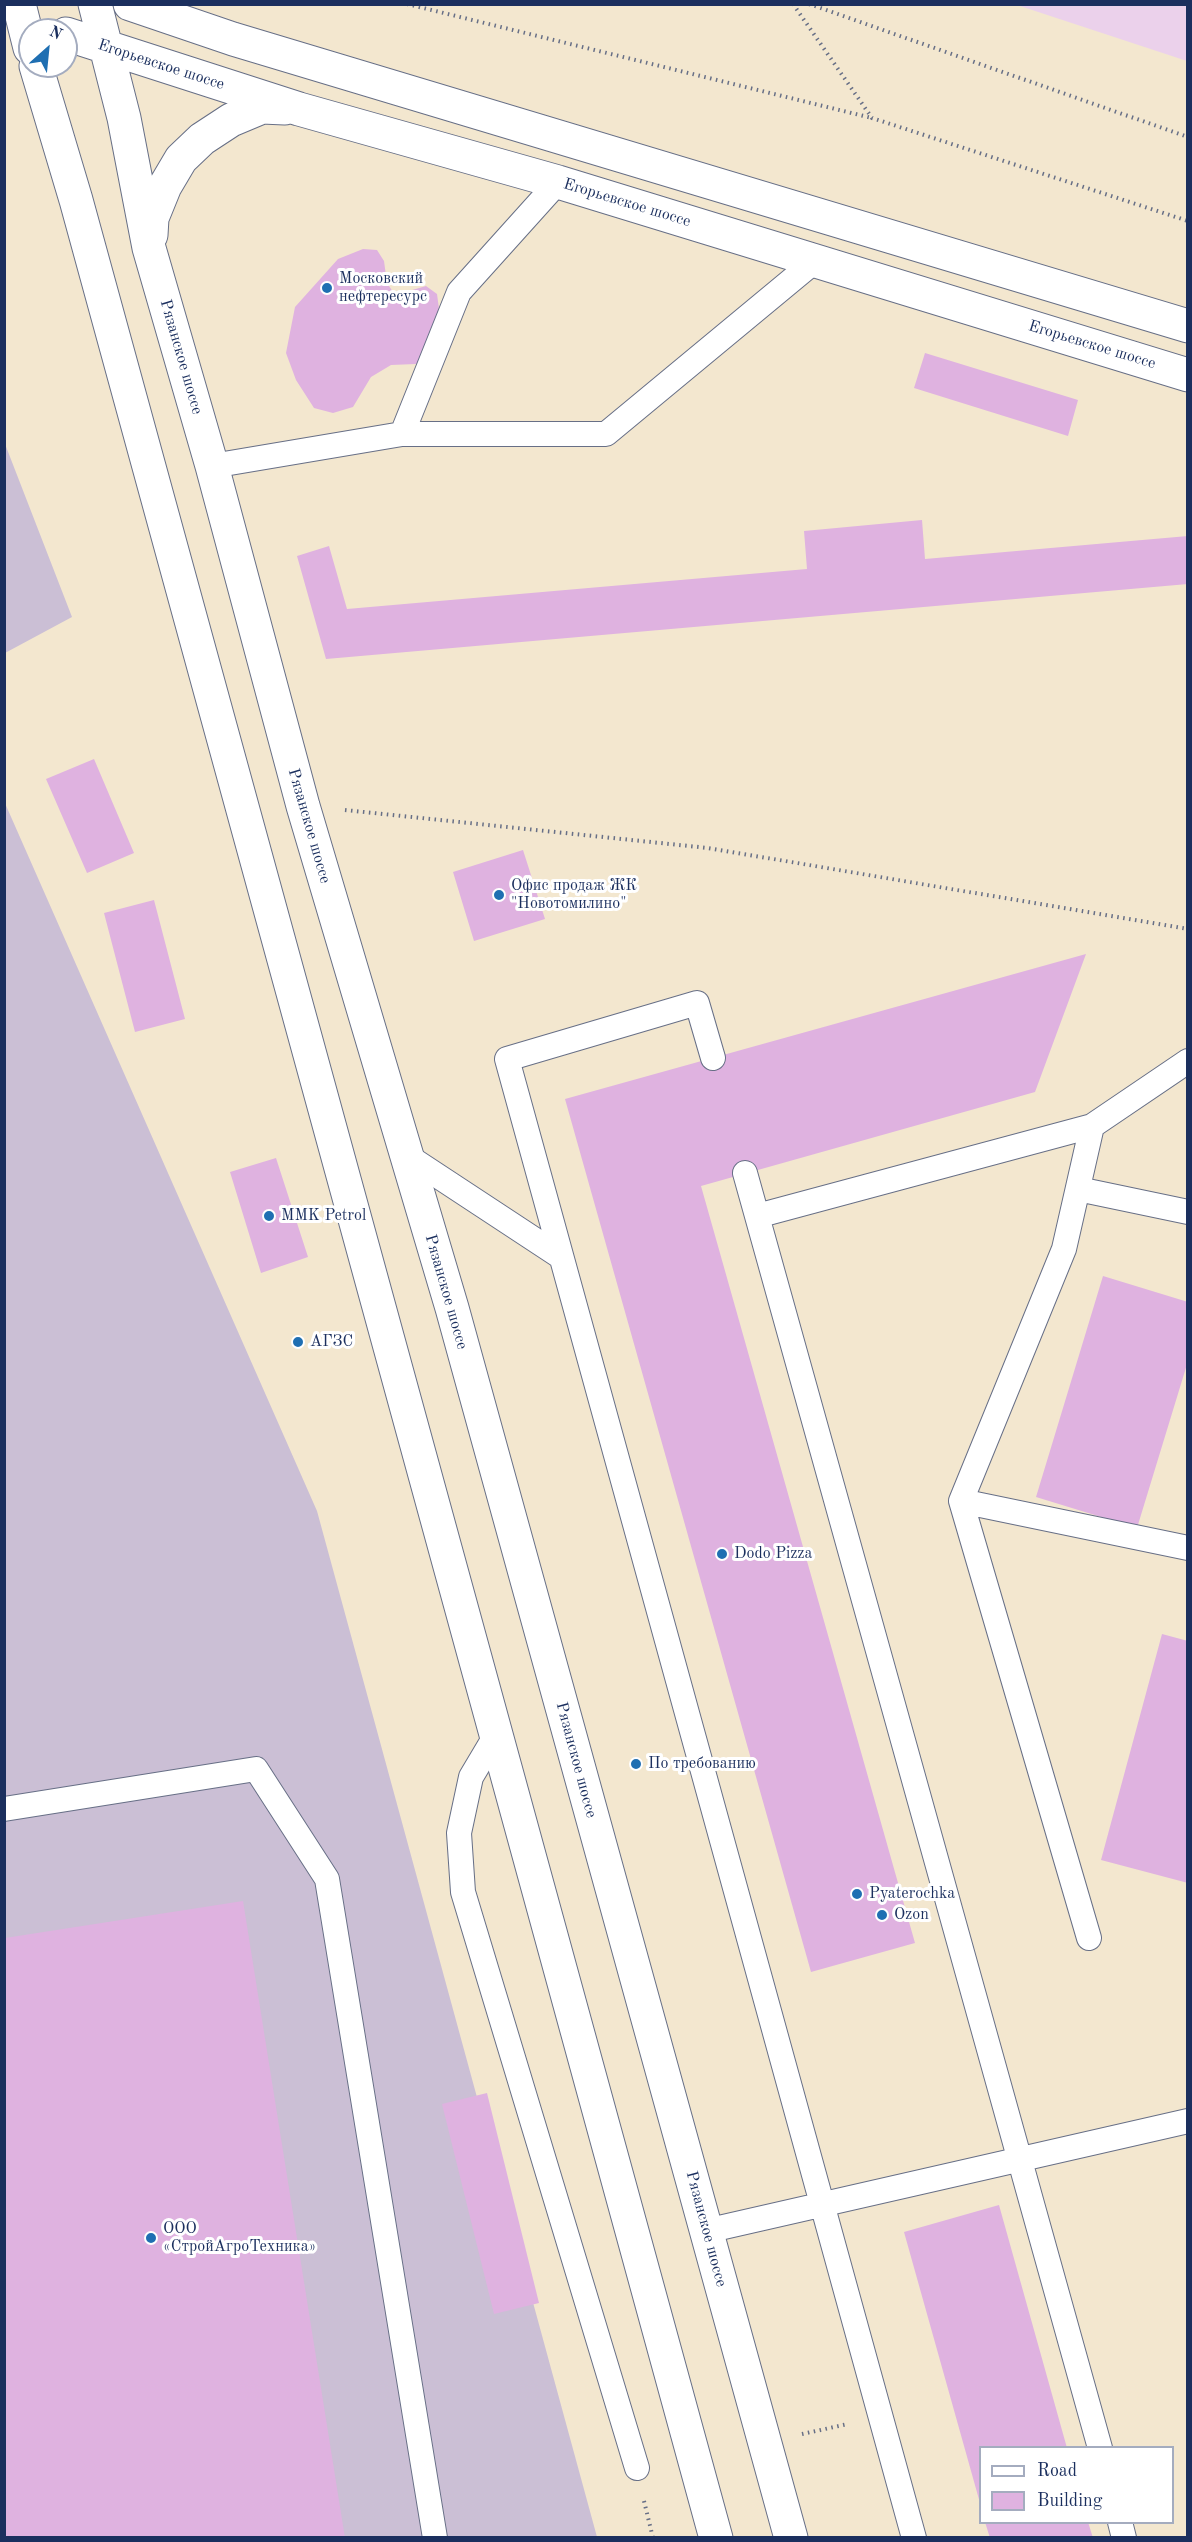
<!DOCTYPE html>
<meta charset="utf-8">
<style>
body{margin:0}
#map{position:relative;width:1192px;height:2542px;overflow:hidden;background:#f3e7cf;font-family:"Old Standard TT",serif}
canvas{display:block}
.frame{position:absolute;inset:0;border:6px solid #1b2f5e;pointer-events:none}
.legend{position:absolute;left:979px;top:2446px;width:195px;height:78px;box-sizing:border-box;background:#fff;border:2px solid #a4acbf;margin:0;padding:8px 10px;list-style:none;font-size:18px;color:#1b2f5e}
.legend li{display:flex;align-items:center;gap:12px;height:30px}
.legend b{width:30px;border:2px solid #a4acbf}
.north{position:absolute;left:18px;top:18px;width:60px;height:60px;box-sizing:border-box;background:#fff;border:2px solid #a4acbf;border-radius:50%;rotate:27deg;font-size:16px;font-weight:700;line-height:24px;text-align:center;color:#1b2f5e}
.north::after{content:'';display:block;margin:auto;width:21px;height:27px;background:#1f6fb2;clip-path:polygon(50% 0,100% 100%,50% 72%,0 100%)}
</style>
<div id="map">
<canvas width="1192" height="2542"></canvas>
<div class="frame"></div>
<ul class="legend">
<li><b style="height:8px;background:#fff"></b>Road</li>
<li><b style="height:16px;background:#dfb2e0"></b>Building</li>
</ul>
<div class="north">N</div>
</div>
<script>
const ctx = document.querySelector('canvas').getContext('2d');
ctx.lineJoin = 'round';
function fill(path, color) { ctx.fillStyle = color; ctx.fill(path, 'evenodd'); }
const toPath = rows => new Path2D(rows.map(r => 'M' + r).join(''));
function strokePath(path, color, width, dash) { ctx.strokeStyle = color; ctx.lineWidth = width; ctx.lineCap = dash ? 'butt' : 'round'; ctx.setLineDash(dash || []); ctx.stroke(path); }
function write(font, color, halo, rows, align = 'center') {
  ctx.font = font + ' "Old Standard TT",serif'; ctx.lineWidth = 6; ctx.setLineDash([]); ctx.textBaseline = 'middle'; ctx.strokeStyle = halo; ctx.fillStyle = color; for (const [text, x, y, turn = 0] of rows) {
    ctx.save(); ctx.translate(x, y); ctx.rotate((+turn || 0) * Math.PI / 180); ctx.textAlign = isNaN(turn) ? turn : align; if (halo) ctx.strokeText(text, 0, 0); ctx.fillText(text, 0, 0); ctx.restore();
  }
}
fill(toPath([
 [1017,5,1187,5,1187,61]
]), '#ebd1eb');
fill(toPath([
 [5,444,72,617,5,653,4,653],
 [4,801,317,1511,597,2537,5,2537]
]), '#cbbfd5');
fill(toPath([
 [363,249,377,250,384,261,387,283,395,295,426,286,437,294,440,316,431,354,416,364,391,365,371,377,353,407,333,413,314,408,296,380,286,353,295,307,338,259],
 [925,353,1078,400,1068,436,914,388],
 [922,520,925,559,1188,536,1188,584,326,659,297,556,329,546,347,609,807,569,804,531],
 [94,759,134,853,87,873,46,779],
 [523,850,545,919,474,941,453,872],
 [154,900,185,1019,135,1032,104,913],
 [1086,954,1035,1092,701,1186,915,1943,811,1972,565,1099],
 [276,1158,308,1257,261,1273,230,1172],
 [1103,1276,1188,1302,1188,1361,1137,1528,1036,1497],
 [1162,1634,1188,1641,1188,1883,1101,1860],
 [243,1901,345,2538,5,2538,5,1938],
 [487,2093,539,2303,494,2314,442,2104],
 [999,2205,1067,2448,980,2448,980,2503,904,2232],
 [985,2522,1088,2522,1093,2538,990,2538]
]), '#dfb2e0');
const lane = toPath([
 [402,434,459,292,558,182],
 [212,466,402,434,606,434,816,260],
 [713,1058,697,1003,507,1059,914,2538],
 [1188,1061,1092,1126,1064,1249,961,1501,1188,1548],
 [1092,1126,757,1216,1100,2448],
 [406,1155,561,1257],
 [745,1173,757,1216],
 [1078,1189,1188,1212],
 [961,1501,1089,1938],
 [496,1735,471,1777,459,1833,463,1892,637,2468],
 [4,1809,256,1769,327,1879,435,2538],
 [706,2231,1188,2121],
 [1120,2522,1124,2538]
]);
const primary = toPath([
 [19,4,30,48],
 [95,4,124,118,149,248,212,466,303,806,452,1308,791,2538],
 [130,4,233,39,1188,326],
 [66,34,299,109,558,182,1188,375],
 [36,66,76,200,716,2538],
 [151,235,152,218,165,186,181,159,202,139,231,120,262,107,285,108]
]);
strokePath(lane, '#676f86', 26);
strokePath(primary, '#676f86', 35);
strokePath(toPath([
 [407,4,872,118],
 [793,4,872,118,1188,221],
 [809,4,1188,137],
 [345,810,708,848,1188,929],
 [802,2434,848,2424],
 [644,2501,653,2538]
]), '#676f86', 4, [1.5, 4.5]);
strokePath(lane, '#fff', 24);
strokePath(primary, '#fff', 33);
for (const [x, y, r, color] of [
 [327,288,6,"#1f6fb2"],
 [499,895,6,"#1f6fb2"],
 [269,1216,6,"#1f6fb2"],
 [298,1342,6,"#1f6fb2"],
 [722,1554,6,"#1f6fb2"],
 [636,1764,6,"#1f6fb2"],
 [857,1894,6,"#1f6fb2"],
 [882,1915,6,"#1f6fb2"],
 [151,2238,6,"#1f6fb2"]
]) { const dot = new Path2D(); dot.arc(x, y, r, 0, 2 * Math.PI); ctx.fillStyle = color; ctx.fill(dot); strokePath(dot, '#fff', 2); }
write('16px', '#1b2f5e', '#fff', [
 ["Егорьевское шоссе",161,65,18],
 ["Егорьевское шоссе",627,203,17],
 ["Егорьевское шоссе",1092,345,17],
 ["Рязанское шоссе",181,357,74],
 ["Рязанское шоссе",309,826,74],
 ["Рязанское шоссе",446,1292,74],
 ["Рязанское шоссе",576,1760,75],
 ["Рязанское шоссе",706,2229,75]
]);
write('16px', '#1b2f5e', '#fff', [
 ["Московский",339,279],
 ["нефтересурс",339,297],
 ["Офис продаж ЖК",511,886],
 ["\"Новотомилино\"",511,904],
 ["MMK Petrol",281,1216],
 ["АГЗС",310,1342],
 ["Dodo Pizza",734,1554],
 ["По требованию",648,1764],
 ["Pyaterochka",869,1894],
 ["Ozon",894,1915],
 ["ООО",163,2229],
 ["«СтройАгроТехника»",163,2247]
], 'left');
</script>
